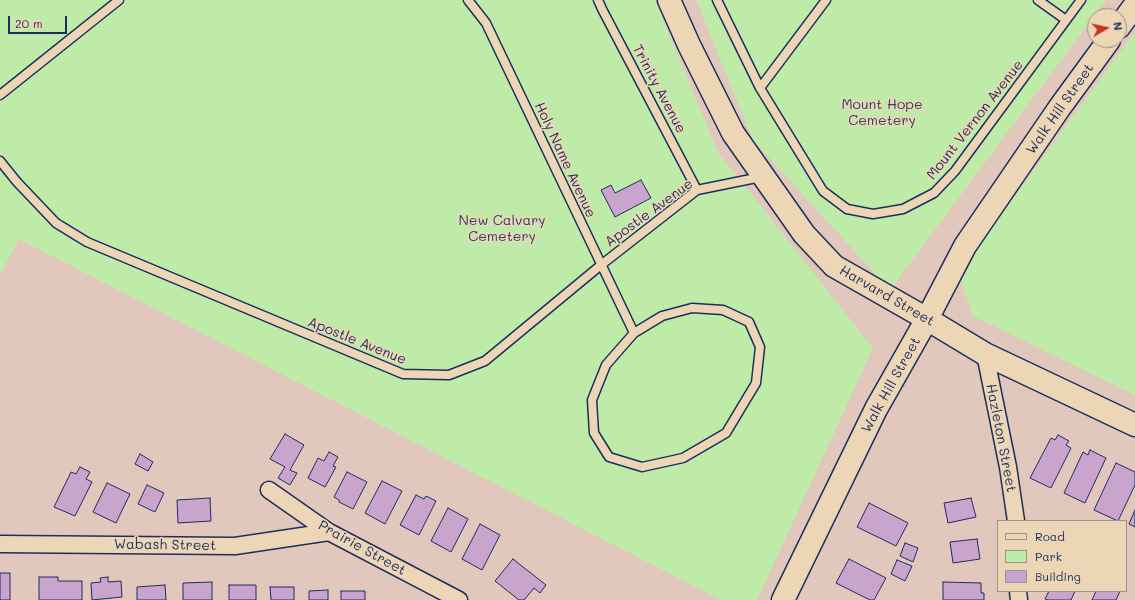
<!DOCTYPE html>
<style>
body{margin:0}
#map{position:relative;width:1135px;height:600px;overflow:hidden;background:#e2c7bc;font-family:Mali,sans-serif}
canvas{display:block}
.legend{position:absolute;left:997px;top:520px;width:130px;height:72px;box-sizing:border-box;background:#edd6b5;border:1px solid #999392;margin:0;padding:5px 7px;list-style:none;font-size:12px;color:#1b2f5e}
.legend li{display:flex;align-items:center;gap:8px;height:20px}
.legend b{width:20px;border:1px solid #999392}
.north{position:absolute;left:1087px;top:8px;width:40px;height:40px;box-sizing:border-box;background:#edd6b5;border:1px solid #999392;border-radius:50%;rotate:81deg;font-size:11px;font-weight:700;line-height:16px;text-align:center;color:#1b2f5e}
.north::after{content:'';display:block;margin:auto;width:14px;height:18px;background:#c8321e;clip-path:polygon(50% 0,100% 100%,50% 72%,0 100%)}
.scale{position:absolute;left:8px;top:16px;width:59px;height:18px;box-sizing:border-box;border:2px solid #1b2f5e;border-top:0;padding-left:5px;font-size:12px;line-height:14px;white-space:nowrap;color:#1b2f5e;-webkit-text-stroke:3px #edd6b5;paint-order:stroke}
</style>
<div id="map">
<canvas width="1135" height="600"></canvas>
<ul class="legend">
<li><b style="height:5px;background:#edd6b5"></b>Road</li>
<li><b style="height:11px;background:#bfeba8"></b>Park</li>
<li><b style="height:11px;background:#c9a4cc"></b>Building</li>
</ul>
<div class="north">N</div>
<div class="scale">20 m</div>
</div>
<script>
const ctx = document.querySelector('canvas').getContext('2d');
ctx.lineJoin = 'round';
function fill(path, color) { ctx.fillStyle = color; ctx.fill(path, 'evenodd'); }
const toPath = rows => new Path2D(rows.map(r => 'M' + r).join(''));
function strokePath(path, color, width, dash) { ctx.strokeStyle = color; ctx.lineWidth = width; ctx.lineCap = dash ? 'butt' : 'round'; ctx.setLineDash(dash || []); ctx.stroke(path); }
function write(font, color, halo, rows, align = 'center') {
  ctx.font = font + ' Mali,sans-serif'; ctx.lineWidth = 3; ctx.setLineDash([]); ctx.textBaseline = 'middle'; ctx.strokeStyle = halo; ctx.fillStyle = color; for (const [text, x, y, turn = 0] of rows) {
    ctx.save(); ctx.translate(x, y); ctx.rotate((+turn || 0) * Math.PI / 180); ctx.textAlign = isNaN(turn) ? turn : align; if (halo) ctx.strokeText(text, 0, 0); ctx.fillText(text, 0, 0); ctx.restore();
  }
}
fill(toPath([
 [0,0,655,0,718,152,873,348,757,600,721,600,19,239,0,274],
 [696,0,1106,0,890,290,753,140],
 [1135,32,1135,395,973,316,958,273]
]), '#bfeba8');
const building = toPath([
 [641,180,651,198,615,217,601,190,611,185,615,193,641,180],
 [285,434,304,445,290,470,297,473,290,485,278,478,285,467,270,459,285,434],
 [1058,435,1069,441,1066,445,1071,448,1051,488,1030,478,1051,438,1055,440,1058,435],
 [1090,450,1106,458,1085,503,1064,493,1083,452,1088,455,1090,450],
 [329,452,338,457,333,466,336,467,325,487,308,478,318,458,324,461,329,452],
 [140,454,153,462,148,471,135,464,140,454],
 [1116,463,1135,472,1135,485,1118,521,1094,510,1116,463],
 [80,467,90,472,86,479,92,482,75,516,54,507,71,472,76,474,80,467],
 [347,472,367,482,353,509,339,502,339,500,334,497,347,472],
 [382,481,402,491,385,524,365,513,382,481],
 [107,483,130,494,116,523,93,512,107,483],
 [147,485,164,493,155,512,138,504,147,485],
 [416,495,424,499,426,496,436,501,419,535,400,525,416,495],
 [210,498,211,521,178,523,177,500,210,498],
 [971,498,976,517,948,523,944,503,971,498],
 [869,503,908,523,896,546,857,527,869,503],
 [448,508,468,519,451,552,431,541,448,508],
 [1135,510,1135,527,1129,524,1135,510],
 [480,524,500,535,482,570,462,559,480,524],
 [977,539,980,559,953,563,950,542,977,539],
 [905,543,918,548,913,562,900,556,905,543],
 [513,559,546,585,540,593,534,588,524,600,519,600,495,581,513,559],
 [849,559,886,578,874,600,870,600,836,583,849,559],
 [897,560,912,566,905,581,891,574,897,560],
 [0,573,10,573,10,600,0,600,0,573],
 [39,577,58,577,58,581,82,581,82,600,39,600,39,577],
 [108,577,108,582,121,581,122,597,92,600,91,583,101,582,100,578,108,577],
 [212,582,212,600,183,600,183,583,212,582],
 [943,582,981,583,981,593,984,593,984,600,943,600,943,582],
 [165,585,166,600,137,600,137,587,165,585],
 [229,585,256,585,256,600,229,600,229,585],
 [270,587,294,587,294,600,271,600,270,587],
 [328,590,328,600,309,600,309,591,328,590],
 [341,591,365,591,365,600,341,600,341,591],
 [1049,591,1075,591,1071,600,1048,600,1045,599,1049,591],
 [1096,591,1120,591,1116,600,1092,600,1096,591]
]);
fill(building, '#c9a4cc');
strokePath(building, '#1b2f5e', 1);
const lane = toPath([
 [468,0,486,23,634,333],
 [598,0,602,9,697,190],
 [717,0,760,88,823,191,847,209,873,214,903,209,934,193,955,171,1081,0],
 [1038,0,1066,20],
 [760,88,826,0],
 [0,95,119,0],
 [0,161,17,182,56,223,87,242,403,374,449,375,485,361,601,265,697,190,761,177],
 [692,308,723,310,749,322,760,347,756,383,726,433,683,458,642,467,609,457,594,433,592,400,606,365,634,333,662,316,692,308]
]);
const street = toPath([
 [985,354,1008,467,1016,521],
 [269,490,329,532,459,600],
 [0,544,235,546,329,532],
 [1018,591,1019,600]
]);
const secondary = toPath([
 [669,0,689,45,733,133,804,234,834,266,927,319,985,354,1135,425],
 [1119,27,1135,5],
 [783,600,876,409,927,319,965,246,1060,107,1109,40]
]);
strokePath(lane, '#1b2f5e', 11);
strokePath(street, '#1b2f5e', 19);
strokePath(secondary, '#1b2f5e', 25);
strokePath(lane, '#edd6b5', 8);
strokePath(street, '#edd6b5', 16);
strokePath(secondary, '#edd6b5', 22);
write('14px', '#1b2f5e', '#edd6b5', [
 ["Trinity Avenue",659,89,62],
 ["Walk Hill Street",1060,109,-55],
 ["Mount Vernon Avenue",975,120,-52],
 ["Holy Name Avenue",565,160,65],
 ["Apostle Avenue",649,213,-36],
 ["Harvard Street",887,296,30],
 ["Apostle Avenue",357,341,22],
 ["Walk Hill Street",891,385,-61],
 ["Hazleton Street",1001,438,79],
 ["Wabash Street",165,545,1],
 ["Prairie Street",362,548,29]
]);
write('14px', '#2b4265', '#edd6b5', [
 ["Mount Hope",882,105],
 ["Cemetery",882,121],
 ["New Calvary",502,221],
 ["Cemetery",502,237]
]);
</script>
